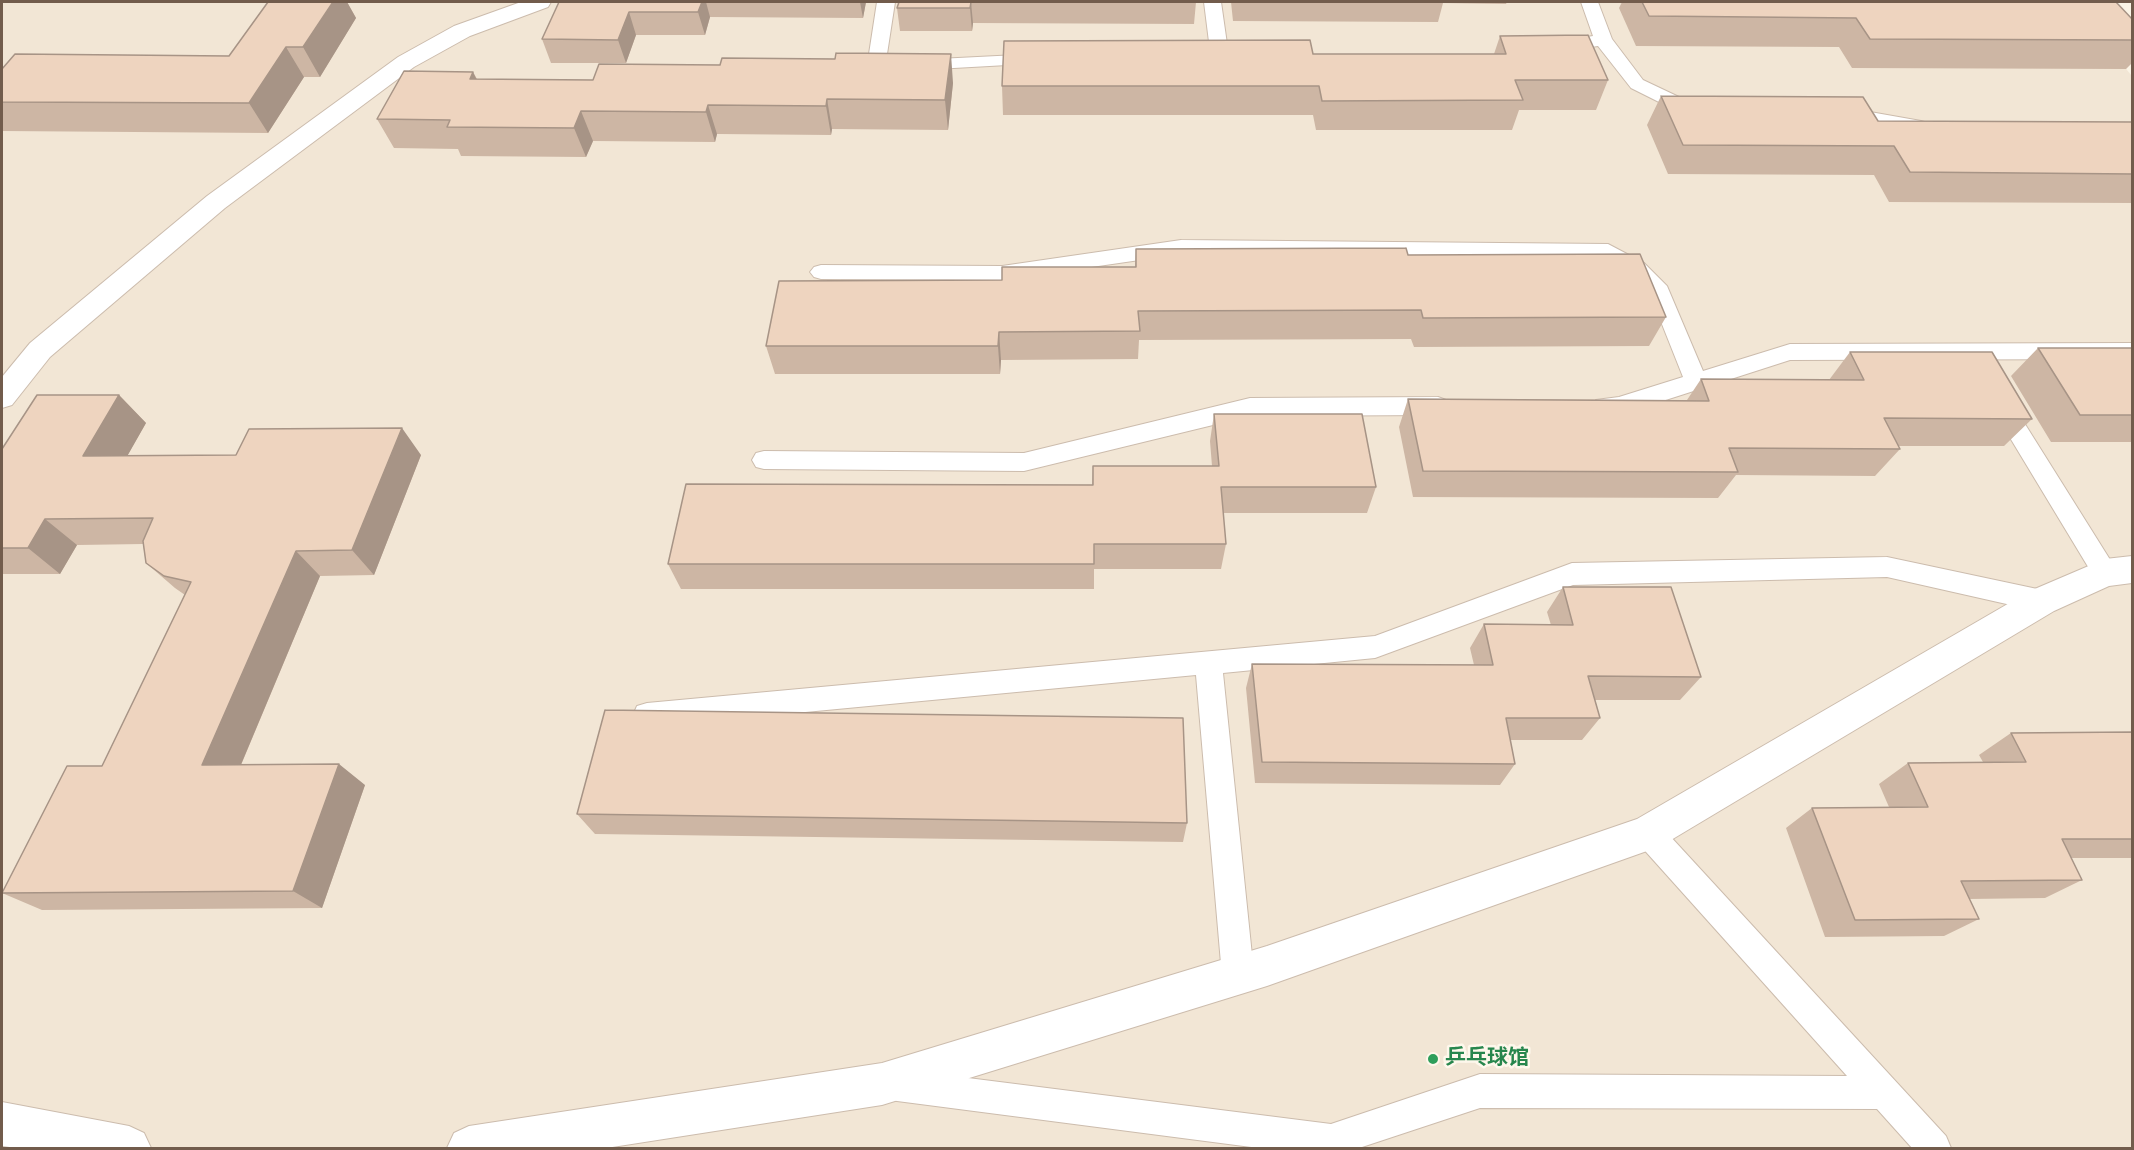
<!DOCTYPE html>
<meta charset="utf-8">
<style>
body{margin:0}
#map{position:relative;width:2134px;height:1150px;overflow:hidden;background:#fbf4e6;font-family:"Roboto Condensed",sans-serif}
canvas{display:block}
.frame{position:absolute;inset:0;border:3px solid #725c4c;pointer-events:none}
</style>
<div id="map">
<canvas width="2134" height="1150"></canvas>
<div class="frame"></div>
</div>
<script>
const ctx = document.querySelector('canvas').getContext('2d');
ctx.lineJoin = 'round';
function fill(path, color) { ctx.fillStyle = color; ctx.fill(path, 'evenodd'); }
const toPath = rows => new Path2D(rows.map(r => 'M' + r).join(''));
function strokePath(path, color, width, dash) { ctx.strokeStyle = color; ctx.lineWidth = width; ctx.lineCap = dash ? 'butt' : 'round'; ctx.setLineDash(dash || []); ctx.stroke(path); }
function write(font, color, halo, rows, align = 'center') {
  ctx.font = font + ' "Roboto Condensed","Noto Sans SC",sans-serif'; ctx.lineWidth = 5; ctx.setLineDash([]); ctx.textBaseline = 'middle'; ctx.strokeStyle = halo; ctx.fillStyle = color; for (const [text, x, y, turn = 0] of rows) {
    ctx.save(); ctx.translate(x, y); ctx.rotate((+turn || 0) * Math.PI / 180); ctx.textAlign = isNaN(turn) ? turn : align; if (halo) ctx.strokeText(text, 0, 0); ctx.fillText(text, 0, 0); ctx.restore();
  }
}
fill(toPath([
 [2,2,2070,2,2132,76,2132,1148,2,1148]
]), '#f2e6d5');
const lane = toPath([
 [877,2,895,2,885,67,882,71,876,72,870,71,867,67,877,2],
 [1204,2,1221,2,1229,58,1226,62,1220,63,1214,62,1211,58,1204,2],
 [1581,2,1598,2,1612,39,1643,80,1681,98,1702,100,1704,104,1702,108,1671,108,1631,88,1598,46,1556,52,1550,51,1547,47,1550,43,1593,36,1581,2],
 [1037,54,1043,55,1046,59,1043,63,918,70,912,69,909,65,912,61,918,60,1037,54],
 [1842,107,1921,121,1928,123,1930,127,1928,131,1921,133,1835,117,1833,113,1835,109,1842,107],
 [1181,240,1608,244,1644,263,1667,286,1703,371,1790,344,2132,343,2132,359,1790,360,1619,415,1604,415,1596,412,1592,406,1596,400,1619,397,1683,377,1650,294,1630,273,1604,258,1181,254,1002,280,821,279,814,277,810,272,814,267,821,265,1002,266,1181,240],
 [2000,394,2008,397,2114,566,2118,573,2114,580,2105,584,2096,580,1989,403,1992,397,2000,394],
 [1438,397,1446,400,1450,406,1446,412,1438,415,1250,416,1024,471,764,469,756,467,752,460,756,453,764,451,1024,453,1250,398,1438,397],
 [1887,557,2042,590,2051,593,2055,601,2051,609,2042,612,1887,577,1573,585,1375,658,1223,673,1254,975,1249,986,1238,991,1227,986,1222,975,1196,675,647,727,637,724,633,715,637,706,647,703,1375,636,1572,563,1887,557],
 [1648,819,1658,823,1946,1136,1951,1148,1912,1148,1877,1109,1480,1108,1359,1148,1259,1148,897,1101,885,1097,881,1085,885,1073,897,1069,1331,1124,1480,1074,1847,1076,1638,843,1633,833,1638,823,1648,819]
]);
const street = toPath([
 [521,2,551,2,548,7,470,36,414,67,225,208,50,357,12,405,2,408,2,377,30,343,207,196,398,57,454,26,521,2],
 [2132,556,2132,583,2109,586,2054,611,1661,846,1267,986,882,1105,606,1148,447,1148,454,1133,469,1126,882,1063,1267,946,1637,819,2030,591,2105,559,2132,556],
 [2,1102,129,1126,144,1133,151,1148,17,1148,2,1146,2,1102]
]);
strokePath(lane, '#ccbcad', 2);
strokePath(street, '#ccbcad', 2);
fill(lane, '#fff');
fill(street, '#fff');
fill(toPath([
 [268,2,347,2,356,18,320,77,304,77,268,133,2,131,2,69,229,56],
 [559,2,866,2,863,18,710,17,705,35,636,35,626,63,551,63,542,39],
 [899,2,1196,2,1194,24,973,23,972,31,900,31,897,8],
 [1231,2,1507,2,1506,4,1443,3,1438,22,1233,21],
 [1622,2,2116,2,2133,20,2133,62,2126,69,1852,68,1839,47,1636,46,1619,8],
 [1500,36,1608,80,1596,110,1519,110,1512,130,1316,130,1313,115,1003,115,1002,86,1313,54,1494,54],
 [720,65,953,83,948,130,832,129,831,135,717,134,715,142,593,141,586,157,461,156,458,149,394,148,377,119,473,72,477,79,593,80],
 [1661,96,1878,121,2133,122,2133,203,1889,202,1874,175,1668,174,1647,125],
 [1136,249,1408,255,1666,317,1649,346,1414,347,1411,339,1139,340,1138,359,1001,360,1000,374,775,374,766,346,1002,280,1135,267],
 [2038,348,2133,348,2133,442,2051,442,2011,376],
 [1850,352,2032,419,2004,446,1898,446,1900,449,1875,476,1736,475,1718,498,1413,497,1399,427,1408,399,1687,400,1701,379,1829,380],
 [119,395,146,423,127,456,421,455,374,575,320,576,241,765,365,785,322,908,42,910,2,893,102,766,185,595,175,588,146,563,143,544,77,545,60,574,2,574,2,449],
 [1214,414,1376,487,1367,513,1223,513,1226,544,1221,569,1094,569,1094,589,681,589,668,564,1092,485,1093,466,1212,466,1210,441],
 [1563,587,1701,677,1680,700,1595,700,1600,718,1582,740,1510,740,1515,764,1500,785,1255,783,1246,688,1252,664,1474,665,1470,648,1484,624,1551,625,1547,612],
 [2133,732,2133,858,2071,858,2082,880,2045,898,1969,899,1979,919,1944,936,1825,937,1786,828,1812,808,1889,807,1879,784,1908,763,1983,762,1979,755,2011,733],
 [577,814,1187,823,1183,842,595,834]
]), '#cdb6a4');
fill(toPath([
 [333,2,347,2,356,18,320,77,303,47],
 [702,2,706,2,710,17,705,35,698,12],
 [860,2,866,2,863,18],
 [971,2,973,23,972,31,970,8],
 [629,12,636,35,626,63,618,40],
 [286,47,304,77,268,133,249,103],
 [951,54,953,83,948,130,945,100],
 [473,72,487,101,470,79],
 [827,99,832,129,831,135,826,106],
 [708,105,717,134,715,142,706,112],
 [581,111,593,141,586,157,574,128],
 [999,332,1001,360,1000,374,998,346],
 [119,395,146,423,112,483,83,456],
 [402,428,421,455,374,575,352,550],
 [45,519,77,545,60,574,28,548],
 [296,551,320,576,232,786,202,765],
 [339,764,365,785,322,908,293,891]
]), '#a79486');
const building = toPath([
 [268,2,333,2,303,47,286,47,249,103,2,102,2,69,15,54,229,56,268,2],
 [559,2,702,2,698,12,629,12,618,40,542,39,559,2],
 [899,2,971,2,970,8,897,8,899,2],
 [1642,2,2116,2,2133,20,2133,40,1870,39,1856,18,1649,16,1642,2],
 [1588,35,1608,80,1515,80,1523,100,1322,101,1319,86,1002,86,1004,41,1310,40,1313,54,1506,54,1500,36,1588,35],
 [836,53,951,54,945,100,827,99,826,106,708,105,706,112,581,111,574,128,447,127,450,120,377,119,404,71,473,72,470,79,593,80,599,64,720,65,722,58,835,59,836,53],
 [1661,96,1863,97,1878,121,2133,122,2133,174,1910,172,1894,146,1683,145,1661,96],
 [1406,248,1408,255,1640,254,1666,317,1423,318,1421,310,1138,311,1140,331,999,332,998,346,766,346,779,281,1002,280,1002,267,1136,267,1136,249,1406,248],
 [2038,348,2133,348,2133,415,2080,415,2038,348],
 [1850,352,1992,352,2032,419,1884,418,1900,449,1729,448,1738,472,1423,471,1408,399,1709,401,1701,379,1864,380,1850,352],
 [37,395,119,395,83,456,236,455,249,429,402,428,352,550,296,551,202,765,339,764,293,891,2,893,67,766,102,766,191,582,164,576,146,563,143,541,153,518,45,519,28,548,2,548,2,449,37,395],
 [1214,414,1362,414,1376,487,1221,487,1226,544,1094,544,1094,564,668,564,686,484,1093,485,1093,466,1219,466,1214,414],
 [1563,587,1671,587,1701,677,1588,676,1600,718,1506,718,1515,764,1262,762,1252,664,1493,665,1484,624,1573,625,1563,587],
 [605,710,1183,718,1187,823,577,814,605,710],
 [2133,732,2133,839,2062,839,2082,880,1961,881,1979,919,1855,920,1812,808,1928,807,1908,763,2026,762,2011,733,2133,732]
]);
fill(building, '#eed4bf');
strokePath(building, '#a79486', 1.5);
for (const [x, y, r, color] of [
 [1433,1059,6,"#2e9e5b"]
]) { const dot = new Path2D(); dot.arc(x, y, r, 0, 2 * Math.PI); ctx.fillStyle = color; ctx.fill(dot); strokePath(dot, '#fef8ec', 2); }
write('bold 21px', '#27864d', '#fef8ec', [
 ["乒乓球馆",1445,1059]
], 'left');
</script>
